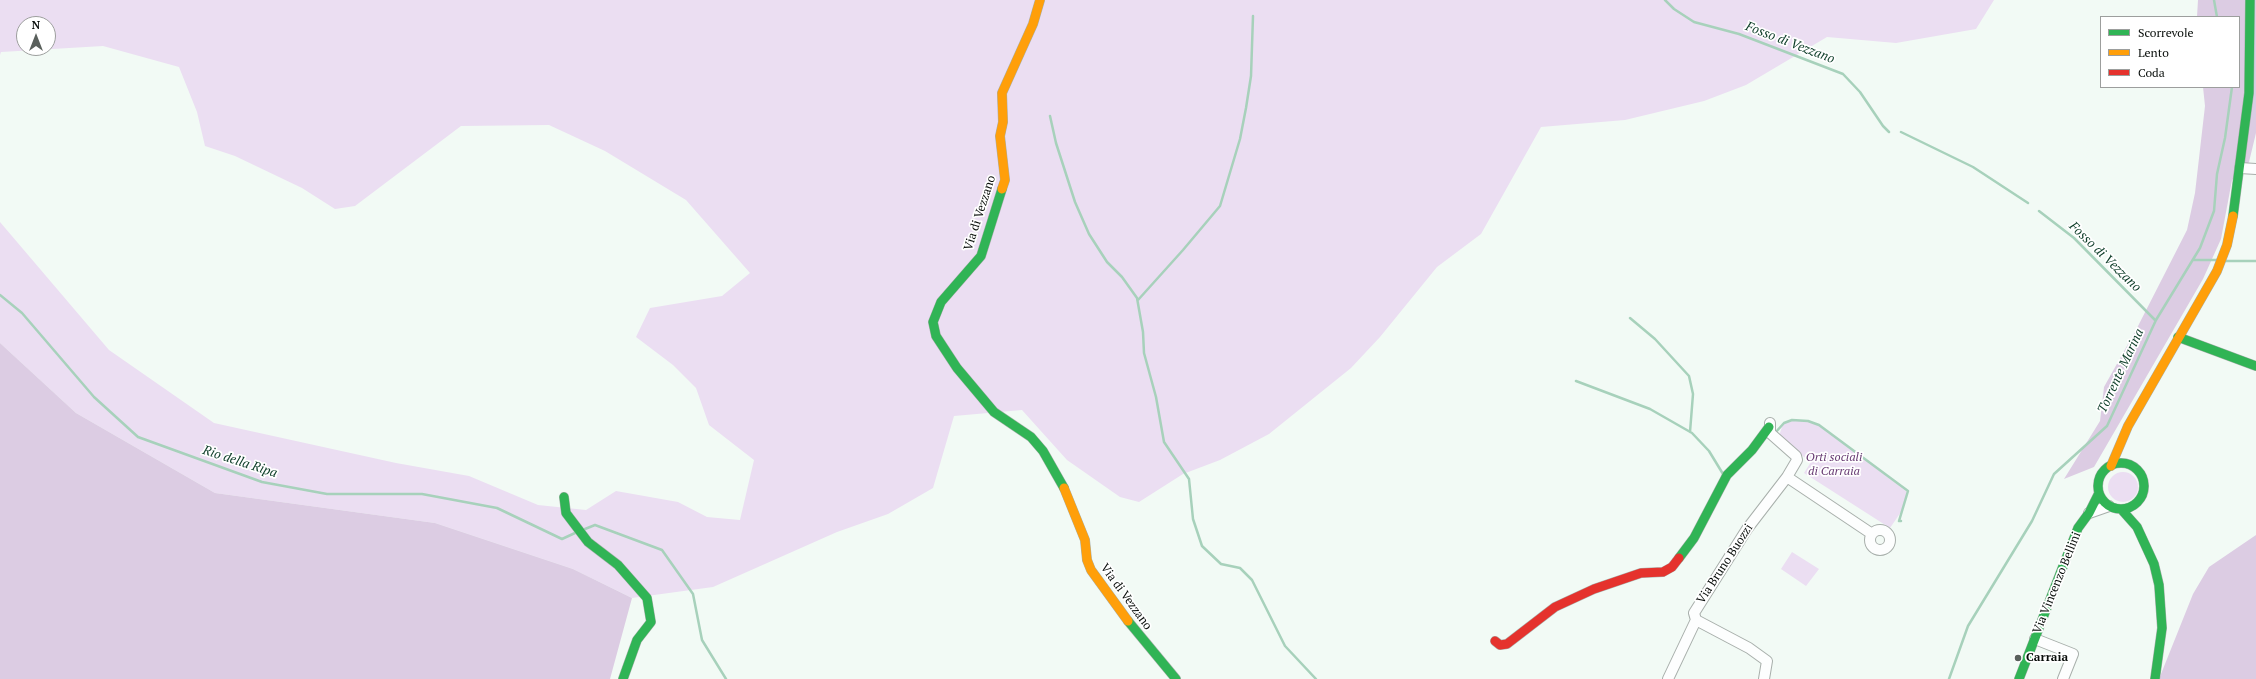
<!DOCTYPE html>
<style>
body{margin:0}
#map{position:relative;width:2256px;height:679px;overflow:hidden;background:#f2faf5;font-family:"PT Serif",serif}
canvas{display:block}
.legend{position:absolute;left:2100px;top:16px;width:140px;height:72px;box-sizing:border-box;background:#fff;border:1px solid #9c9e9d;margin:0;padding:5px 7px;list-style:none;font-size:12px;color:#080d0a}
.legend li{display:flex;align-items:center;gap:8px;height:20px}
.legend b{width:20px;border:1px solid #9c9e9d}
.north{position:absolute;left:16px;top:16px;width:40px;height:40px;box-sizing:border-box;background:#fff;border:1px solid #9c9e9d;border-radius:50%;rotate:0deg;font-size:11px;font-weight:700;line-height:16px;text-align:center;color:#080d0a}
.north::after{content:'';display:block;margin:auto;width:14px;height:18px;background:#5a605c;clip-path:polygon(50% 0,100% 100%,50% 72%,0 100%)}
</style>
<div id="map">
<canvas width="2256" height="679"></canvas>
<ul class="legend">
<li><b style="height:5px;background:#30b455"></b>Scorrevole</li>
<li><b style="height:5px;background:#ff9f0a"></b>Lento</li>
<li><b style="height:5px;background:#e5322d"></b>Coda</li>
</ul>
<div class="north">N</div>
</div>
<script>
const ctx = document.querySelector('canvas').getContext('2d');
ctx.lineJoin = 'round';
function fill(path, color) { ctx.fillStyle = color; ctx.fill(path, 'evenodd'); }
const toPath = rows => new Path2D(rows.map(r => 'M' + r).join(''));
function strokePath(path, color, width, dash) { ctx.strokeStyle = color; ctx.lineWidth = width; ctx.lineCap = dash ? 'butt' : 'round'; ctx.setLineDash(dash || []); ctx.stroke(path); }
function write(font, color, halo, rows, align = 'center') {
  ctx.font = font + ' "PT Serif",serif'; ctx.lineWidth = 3.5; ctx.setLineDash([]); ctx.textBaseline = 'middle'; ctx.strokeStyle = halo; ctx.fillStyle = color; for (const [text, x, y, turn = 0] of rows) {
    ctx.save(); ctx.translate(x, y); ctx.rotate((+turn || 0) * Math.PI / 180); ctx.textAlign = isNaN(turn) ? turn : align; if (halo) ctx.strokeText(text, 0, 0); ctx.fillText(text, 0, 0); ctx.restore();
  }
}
fill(toPath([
 [0,0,1994,0,1976,29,1896,43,1827,37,1746,85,1704,101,1625,120,1541,127,1481,234,1437,267,1380,337,1351,368,1269,434,1220,460,1183,474,1139,502,1120,497,1067,460,1022,410,954,416,933,488,888,514,837,532,713,587,632,598,573,569,435,523,215,493,76,413,0,343,0,222,109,350,214,423,396,463,469,476,538,505,586,510,616,491,678,502,707,517,740,520,754,460,709,425,696,388,673,365,636,337,650,308,722,296,750,273,686,200,605,151,549,125,461,126,355,206,335,209,302,188,235,156,205,146,197,112,179,67,103,46,1,52,0,55],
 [24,24,48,24,48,48,24,48],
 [1802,420,1820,425,1907,492,1903,509,1890,528,1804,473,1811,462,1786,444,1779,436,1783,424,1791,421],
 '2108 487a15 15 0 1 1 30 0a15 15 0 1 1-30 0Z',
 [1792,552,1819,569,1806,586,1781,569]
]), '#ebdef2');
fill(toPath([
 [2198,0,2256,0,2256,133,2249,162,2232,180,2221,239,2203,279,2094,467,2064,479,2100,421,2104,387,2137,328,2187,230,2195,193,2205,106,2203,87,2239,87,2239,17,2197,17],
 [0,343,76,413,215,493,435,523,573,569,632,598,610,679,0,679],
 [2256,535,2256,679,2159,679,2193,594,2209,567]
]), '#dccce3');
strokePath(toPath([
 [1665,0,1674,9,1694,22,1739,34,1843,74,1860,92,1883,126,1889,132],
 [2214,0,2217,17],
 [1050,116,1056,143,1075,202,1089,234,1107,262,1122,277,1137,298,1143,332,1144,353,1156,397,1164,442,1189,479,1193,519,1202,546,1221,564,1240,568,1252,580,1285,646,1316,679],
 [1901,132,1973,167,2028,203],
 [2039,211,2074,238,2155,320],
 [2193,260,2218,260],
 [2225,261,2256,261],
 [0,295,22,313,94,397,138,437,262,482,327,494,422,494,497,508,562,539,575,533],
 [1138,300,1183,250,1220,206,1240,139,1246,108,1251,76,1253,16],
 [1630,318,1655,339,1689,376,1693,394,1690,432],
 [1576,381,1650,409,1692,433,1709,451,1723,474],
 [1775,433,1784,423,1792,420,1808,421,1819,425,1908,491,1899,521,1901,521],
 [585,529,595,525,662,550,693,594,702,640,726,679],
 [1949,679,1968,626,2032,521,2054,474,2107,426,2156,320,2200,248,2214,211,2217,174,2225,138,2232,87]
]), '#a7d1bb', 2.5);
const street = toPath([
 [2240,168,2256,169],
 [1787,477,1872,534],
 [2089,513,2109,506],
 '1870 540a10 10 0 1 1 20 0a10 10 0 1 1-20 0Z',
 [1696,620,1749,648,1767,661,1764,679],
 [2035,639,2073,654,2063,679],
 [1668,679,1696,620,1694,613,1747,529,1787,477,1797,460,1796,456,1770,433,1770,423]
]);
const fast = toPath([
 [1002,189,981,256,941,302,933,322,936,336,957,368,994,412,1031,437,1043,451,1064,488],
 [2233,216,2249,93,2250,0],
 [2178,337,2256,366],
 '2098 486a23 23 0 1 1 46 0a23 23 0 1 1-46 0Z',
 [564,497,566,513,588,542,618,565,647,598,651,622,637,640,623,679],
 [2121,509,2137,527,2154,564,2159,585,2162,628,2155,679],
 [1679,558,1694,538,1727,475,1752,450,1769,427],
 [1128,621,1176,679],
 [2019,679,2078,528,2089,513,2099,493]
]);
const slow = toPath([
 [1002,189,1005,180,1000,136,1003,122,1002,93,1033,24,1040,0],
 [2111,466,2128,426,2217,271,2227,245,2233,216],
 [1064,488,1085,540,1087,560,1091,570,1128,621]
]);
const jam = toPath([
 [1495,641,1500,645,1507,644,1555,607,1594,589,1641,573,1663,572,1672,567,1679,558]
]);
strokePath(street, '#a8afab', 12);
strokePath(fast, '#a8afab', 10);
strokePath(slow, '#a8afab', 10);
strokePath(jam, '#a8afab', 10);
strokePath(street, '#fdfefe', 10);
strokePath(fast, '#30b455', 9);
strokePath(slow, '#ff9f0a', 9);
strokePath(jam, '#e5322d', 9);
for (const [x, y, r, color] of [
 [2018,658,4,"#5a605c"]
]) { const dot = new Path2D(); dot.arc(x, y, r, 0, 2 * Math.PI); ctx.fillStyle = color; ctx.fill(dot); strokePath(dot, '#fff', 1.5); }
write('12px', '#080d0a', '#fff', [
 ["Via di Vezzano",980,213,-72],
 ["Via Bruno Buozzi",1725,564,-57],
 ["Via Vincenzo Bellini",2057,583,-68],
 ["Via di Vezzano",1126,597,54]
]);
write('italic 12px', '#683b73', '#fff', [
 ["Orti sociali",1834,458],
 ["di Carraia",1834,472]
]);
write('bold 12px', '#080d0a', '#fff', [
 ["Carraia",2026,658]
], 'left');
write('italic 13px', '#0d3d28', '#fff', [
 ["Fosso di Vezzano",1790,43,21],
 ["Fosso di Vezzano",2105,257,44],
 ["Torrente Marina",2121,371,-65],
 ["Rio della Ripa",240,462,18]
]);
</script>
